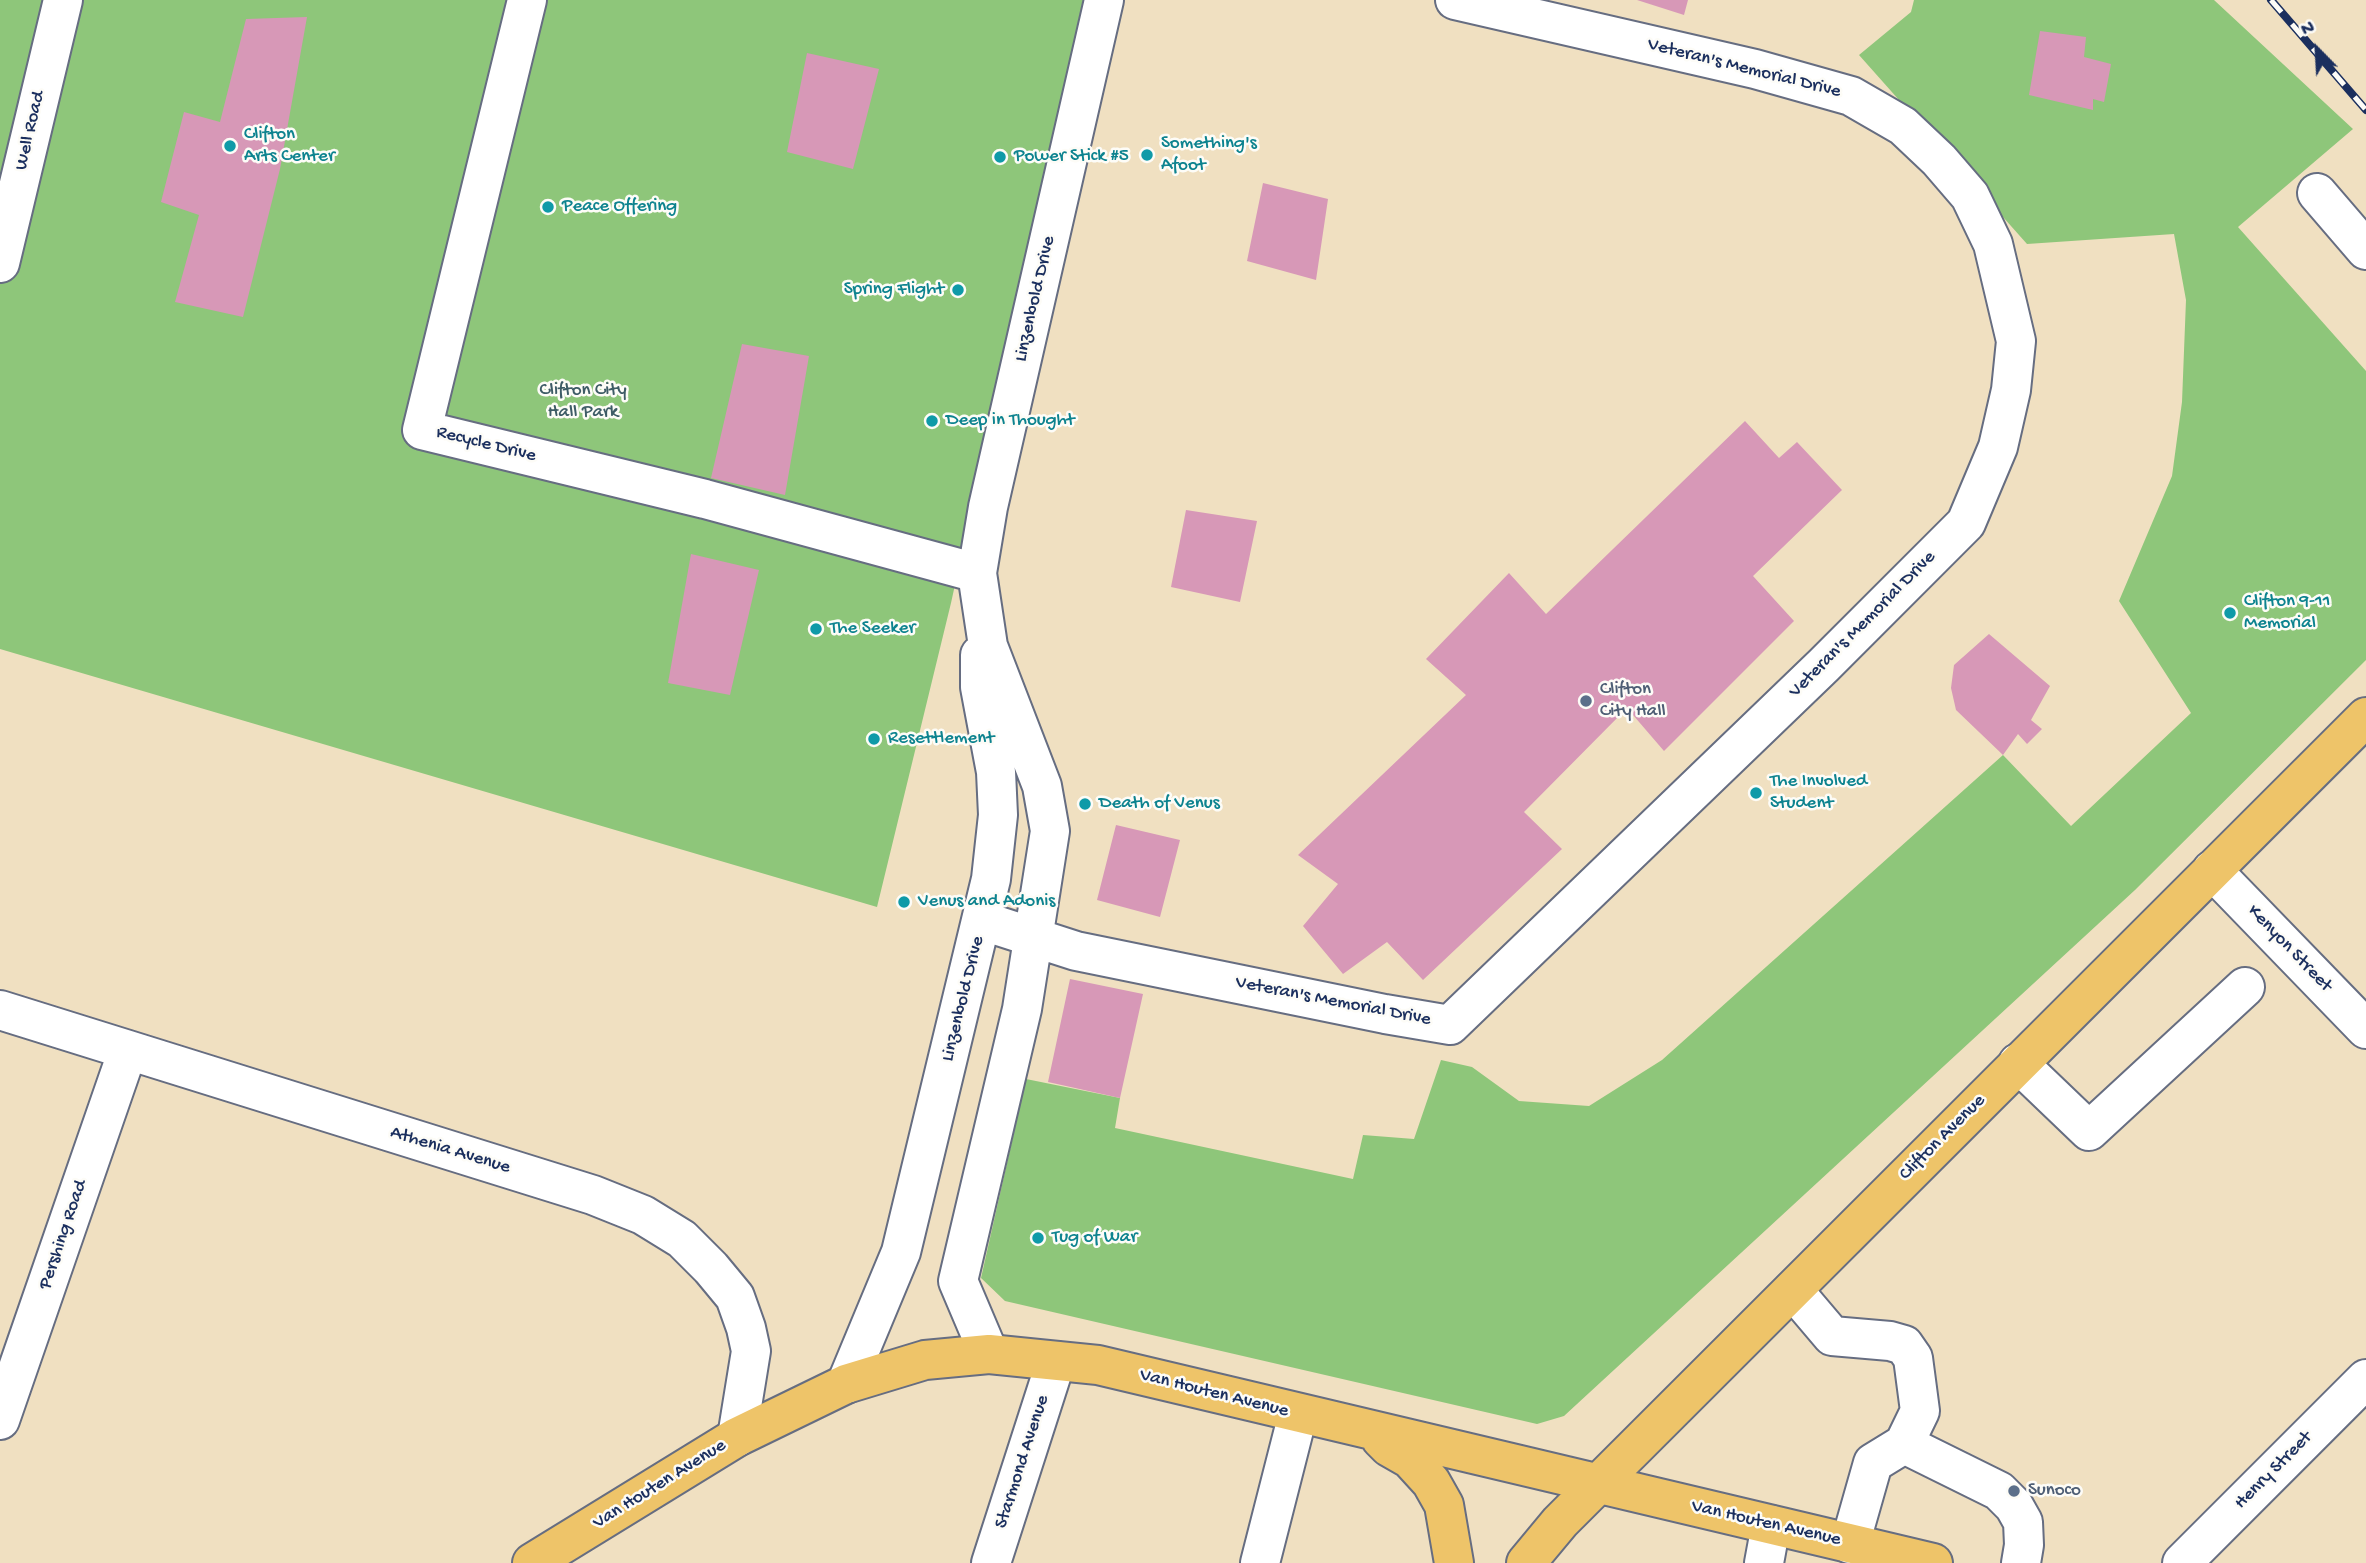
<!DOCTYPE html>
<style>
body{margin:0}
#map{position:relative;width:2366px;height:1563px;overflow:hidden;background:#f0e0c1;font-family:"Gochi Hand",sans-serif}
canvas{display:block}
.north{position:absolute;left:2282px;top:14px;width:70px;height:70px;-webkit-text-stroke:5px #fdfcf7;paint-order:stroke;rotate:336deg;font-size:19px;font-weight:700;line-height:28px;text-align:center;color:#1b2f5e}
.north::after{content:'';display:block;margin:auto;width:24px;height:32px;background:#1b2f5e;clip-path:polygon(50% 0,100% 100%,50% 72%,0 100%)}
</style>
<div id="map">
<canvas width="2366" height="1563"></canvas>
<div class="north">N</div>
</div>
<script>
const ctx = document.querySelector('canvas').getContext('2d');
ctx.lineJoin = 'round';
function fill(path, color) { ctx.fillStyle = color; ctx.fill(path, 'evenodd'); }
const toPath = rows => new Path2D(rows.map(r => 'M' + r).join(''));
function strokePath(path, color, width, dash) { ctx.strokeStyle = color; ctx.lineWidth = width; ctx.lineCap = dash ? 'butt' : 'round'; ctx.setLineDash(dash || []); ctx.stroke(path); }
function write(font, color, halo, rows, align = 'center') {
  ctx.font = font + ' "Gochi Hand",sans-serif'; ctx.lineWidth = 5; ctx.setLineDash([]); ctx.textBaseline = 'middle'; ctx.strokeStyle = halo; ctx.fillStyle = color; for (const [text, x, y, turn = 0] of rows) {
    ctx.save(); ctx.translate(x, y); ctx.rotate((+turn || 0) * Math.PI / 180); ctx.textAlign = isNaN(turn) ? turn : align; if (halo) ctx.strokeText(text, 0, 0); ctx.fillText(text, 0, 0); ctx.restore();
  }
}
fill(toPath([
 [0,0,1083,0,951,603,877,907,0,649],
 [1914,0,2214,0,2353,129,2238,227,2366,371,2366,660,2135,890,1564,1416,1537,1424,1005,1301,981,1278,1026,1079,1120,1098,1115,1128,1353,1179,1363,1135,1414,1139,1441,1060,1472,1067,1519,1101,1589,1106,1662,1060,2003,755,2071,826,2191,713,2119,601,2172,476,2182,402,2186,300,2174,234,2027,244,1859,55,1911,12]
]), '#8ec67a');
fill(toPath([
 [1637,0,1688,0,1684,15],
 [307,17,280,169,243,317,175,302,199,215,161,202,184,112,220,122,246,19],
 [2040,31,2086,37,2084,57,2111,64,2104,102,2093,99,2093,110,2029,95],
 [807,53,879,69,853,169,787,152],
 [1263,183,1328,199,1316,280,1247,261],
 [742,344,809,356,785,495,711,478],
 [1745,421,1779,458,1797,442,1842,490,1753,576,1794,621,1664,751,1627,708,1524,812,1562,849,1423,980,1387,942,1343,974,1303,926,1338,884,1298,855,1466,695,1426,659,1509,573,1546,614],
 [1186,510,1257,521,1240,602,1171,587],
 [691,554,759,570,730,695,668,683],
 [1989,634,2050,686,2031,720,2042,729,2027,744,2018,734,2003,755,1956,710,1951,688,1954,665],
 [1116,825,1180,840,1160,917,1097,900],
 [1070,979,1143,994,1120,1098,1048,1082]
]), '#d798b7');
const minor = toPath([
 [527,0,422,430,705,499,977,573],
 [2317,193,2366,250],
 [0,263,63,0],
 [2212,870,2366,1029],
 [983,921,1076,951,1385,1014,1450,1025,1824,665,1966,523,1998,447,2011,390,2016,341,1993,244,1970,196,1939,160,1903,126,1851,96,1755,69,1455,0],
 [0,1010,593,1195,643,1215,682,1239,711,1268,735,1297,746,1328,751,1351,737,1437],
 [2018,1063,2089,1131,2245,987],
 [1793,1290,1832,1336,1890,1341,1904,1345,1913,1358,1920,1411,1904,1444,1873,1463,1850,1544],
 [989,1354,958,1281,1022,1009,1050,831,1042,786,988,646,977,573,988,507,1104,0],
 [846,1384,901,1252,991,879,998,815,996,772,980,687,980,655],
 [0,1420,128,1050],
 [1904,1444,1999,1491,2014,1506,2023,1522,2024,1545,2021,1563],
 [991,1563,1056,1361],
 [1260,1563,1298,1414],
 [1764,1563,1771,1525],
 [2182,1563,2366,1379]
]);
const major = toPath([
 [1381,1439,1389,1447,1410,1459,1431,1482,1444,1505,1454,1563],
 [532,1563,737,1437,846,1384,925,1360,989,1354,1098,1365,1933,1563],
 [1526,1563,1560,1522,2366,717]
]);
strokePath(minor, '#666d81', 42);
strokePath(major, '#666d81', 42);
strokePath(minor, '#fff', 38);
strokePath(major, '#eec469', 38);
const rail = toPath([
 [2271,0,2366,110]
]);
strokePath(rail, '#1b2f5e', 8);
strokePath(rail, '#fdfcf7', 5, [16]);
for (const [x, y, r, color] of [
 [230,146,7,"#0f9aa8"],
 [1147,155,7,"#0f9aa8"],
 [1000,157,7,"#0f9aa8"],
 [548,207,7,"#0f9aa8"],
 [958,290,7,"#0f9aa8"],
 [932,421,7,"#0f9aa8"],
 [2230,613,7,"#0f9aa8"],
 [816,629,7,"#0f9aa8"],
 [1586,701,7,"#5c6f8a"],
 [874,739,7,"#0f9aa8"],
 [1756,793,7,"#0f9aa8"],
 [1085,804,7,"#0f9aa8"],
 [904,902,7,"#0f9aa8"],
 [1038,1238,7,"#0f9aa8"],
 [2014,1491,7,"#5c6f8a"]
]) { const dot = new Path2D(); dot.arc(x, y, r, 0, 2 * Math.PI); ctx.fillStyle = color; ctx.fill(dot); strokePath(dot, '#fdfcf7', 2.5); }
write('19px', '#1b2f5e', '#fdfcf7', [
 ["Veteran's Memorial Drive",1744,69,14],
 ["Well Road",31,131,-77],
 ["Linzenbold Drive",1036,299,-77],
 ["Recycle Drive",486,445,14],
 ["Veteran's Memorial Drive",1863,625,-45],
 ["Kenyon Street",2289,949,46],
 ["Linzenbold Drive",964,999,-76],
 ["Veteran's Memorial Drive",1333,1002,11],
 ["Clifton Avenue",1943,1138,-45],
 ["Athenia Avenue",450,1151,17],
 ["Pershing Road",64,1235,-71],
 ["Van Houten Avenue",1214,1394,14],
 ["Starmond Avenue",1023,1462,-72],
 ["Henry Street",2274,1471,-45],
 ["Van Houten Avenue",660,1485,-32],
 ["Van Houten Avenue",1766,1524,13]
]);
write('19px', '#0d838f', '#fdfcf7', [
 ["Clifton",244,135],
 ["Arts Center",244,157],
 ["Something's",1161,144],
 ["Afoot",1161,166],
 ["Power Stick #5",1014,157],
 ["Peace Offering",562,207],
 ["Spring Flight",944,290,"right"],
 ["Deep in Thought",946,421],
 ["Clifton 9-11",2244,602],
 ["Memorial",2244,624],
 ["The Seeker",830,629],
 ["Resettlement",888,739],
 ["The Involved",1770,782],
 ["Student",1770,804],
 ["Death of Venus",1099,804],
 ["Venus and Adonis",918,902],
 ["Tug of War",1052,1238]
], 'left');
write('19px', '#3e5c66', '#fdfcf7', [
 ["Clifton City",583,391],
 ["Hall Park",583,413]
]);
write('19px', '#4e5e75', '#fdfcf7', [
 ["Clifton",1600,690],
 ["City Hall",1600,712],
 ["Sunoco",2028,1491]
], 'left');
</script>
